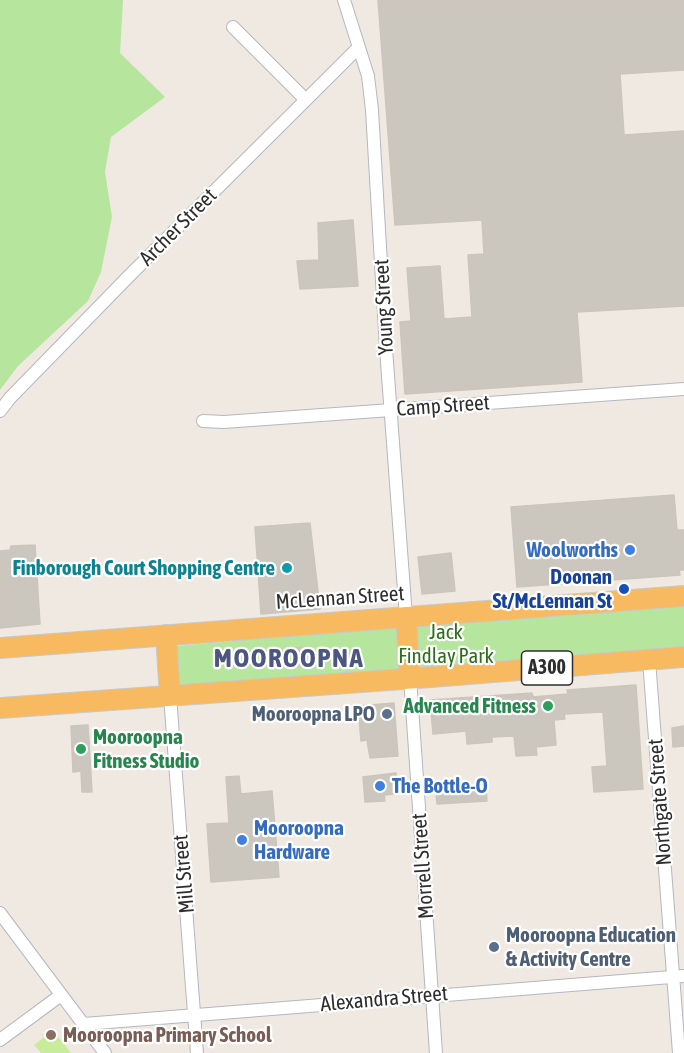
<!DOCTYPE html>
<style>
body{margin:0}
canvas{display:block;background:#efe9e1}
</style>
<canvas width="684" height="1053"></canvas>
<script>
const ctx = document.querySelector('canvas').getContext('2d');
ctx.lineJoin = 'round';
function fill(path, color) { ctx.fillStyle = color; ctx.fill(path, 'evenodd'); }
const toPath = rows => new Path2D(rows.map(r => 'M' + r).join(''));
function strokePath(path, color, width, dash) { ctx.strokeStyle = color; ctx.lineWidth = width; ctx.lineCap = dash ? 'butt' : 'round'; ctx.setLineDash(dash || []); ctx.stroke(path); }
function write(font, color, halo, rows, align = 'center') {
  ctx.font = font + ' "Asap Condensed",sans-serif'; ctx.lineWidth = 4.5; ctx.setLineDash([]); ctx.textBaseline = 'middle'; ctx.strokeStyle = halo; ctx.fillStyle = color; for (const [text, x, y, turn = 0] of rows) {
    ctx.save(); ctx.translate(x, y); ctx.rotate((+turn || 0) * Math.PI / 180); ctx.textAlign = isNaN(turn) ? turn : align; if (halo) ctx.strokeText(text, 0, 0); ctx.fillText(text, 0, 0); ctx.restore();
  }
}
fill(toPath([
 [0,0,123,0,120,53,165,97,111,137,105,172,112,217,101,272,88,301,18,366,0,390],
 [684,606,684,649,416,670,414,623],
 [401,626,402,669,179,686,177,646]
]), '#b6e59e');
fill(toPath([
 [53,1030,71,1053,41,1053,34,1045]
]), '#c9ec9a');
const building = toPath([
 [378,0,684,0,684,70,620,74,624,135,684,131,684,306,577,312,582,382,405,394,400,322,411,321,407,268,440,266,444,319,472,317,468,255,484,254,482,220,395,225,378,0],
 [353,220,358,286,300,289,297,261,319,260,318,223,353,220],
 [674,495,677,530,684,530,684,570,679,570,680,575,517,587,511,507,674,495],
 [310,523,320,609,261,614,255,527,310,523],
 [35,545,40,624,0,628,0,551,10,550,11,546,35,545],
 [451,553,455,591,422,594,418,557,451,553],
 [308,647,310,665,297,667,295,648,308,647],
 [636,685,643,789,594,792,592,767,607,766,603,712,564,714,565,719,554,720,556,745,536,747,537,755,516,756,514,736,492,737,492,742,467,744,466,731,433,734,430,700,532,693,533,697,568,694,567,690,636,685],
 [394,703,398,756,370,758,367,740,361,741,358,706,394,703],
 [88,725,92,792,82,792,81,771,73,772,71,726,88,725],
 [684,726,684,746,673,747,672,728,684,726],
 [396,773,397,794,384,795,385,801,365,802,363,777,396,773],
 [239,776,241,794,272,791,279,877,211,882,207,824,229,823,226,777,239,776],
 [486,787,487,801,437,804,436,792,486,787]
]);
fill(building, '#cbc7bf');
strokePath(building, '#cbc5ba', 1.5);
const minor = toPath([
 [344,0,368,76,372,110,386,349,406,617],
 [233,27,305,99],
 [0,411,10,398,129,276,359,47],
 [203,421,224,422,684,389],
 [649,660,679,1053],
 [410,678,436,1053],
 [170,696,197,1053],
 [0,913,105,1053],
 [84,1024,684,976],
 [0,1040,61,995]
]);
const trunk = toPath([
 [406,617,410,678],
 [166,635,170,696],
 [0,648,684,596],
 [0,708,431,677,684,657]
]);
strokePath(minor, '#b4b7c1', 14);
strokePath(trunk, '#c9c9c9', 22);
strokePath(minor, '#fff', 12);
strokePath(trunk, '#f8ba60', 20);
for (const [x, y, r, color] of [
 [630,550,6,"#3f7fe0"],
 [287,568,6,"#0f9aa8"],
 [624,589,6,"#1a4fb4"],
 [548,706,6,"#2e9e5b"],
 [387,714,6,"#5c6f8a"],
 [81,749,6,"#2e9e5b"],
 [380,786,6,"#3f7fe0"],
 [242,840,6,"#3f7fe0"],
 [494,947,6,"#5c6f8a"],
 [51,1035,6,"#8d6e63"]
]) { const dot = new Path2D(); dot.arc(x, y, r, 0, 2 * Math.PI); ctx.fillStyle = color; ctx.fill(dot); strokePath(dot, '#fff', 2); }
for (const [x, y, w] of [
 [547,668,51]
]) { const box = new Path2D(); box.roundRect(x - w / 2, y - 17, w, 34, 4.5); ctx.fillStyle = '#fff'; ctx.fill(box); strokePath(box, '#2e2e2e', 1.5); }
write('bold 20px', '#2e2e2e', null, [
 ["A300",547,668]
]);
write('21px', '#2e2e2e', '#fff', [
 ["Archer Street",178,227,-45],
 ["Young Street",384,307,-93],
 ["Camp Street",443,406,-4],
 ["McLennan Street",340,598,-4],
 ["Northgate Street",660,802,-94],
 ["Morrell Street",423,866,-94],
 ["Mill Street",184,874,-95],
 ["Alexandra Street",384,999,-5]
]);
write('bold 21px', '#366cbe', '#fff', [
 ["Woolworths",618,550,"right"],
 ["The Bottle-O",392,786],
 ["Mooroopna",254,828],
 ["Hardware",254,852]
], 'left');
write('bold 21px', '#0d838f', '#fff', [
 ["Finborough Court Shopping Centre",275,568]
], 'right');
write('bold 21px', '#164399', '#fff', [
 ["Doonan",612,577],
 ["St/McLennan St",612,601]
], 'right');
write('21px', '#2c6e1b', '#fff', [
 ["Jack",446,632],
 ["Findlay Park",446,656]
]);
write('bold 21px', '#27864d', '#fff', [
 ["Advanced Fitness",536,706],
 ["Mooroopna",93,737,"left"],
 ["Fitness Studio",93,761,"left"]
], 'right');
write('bold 21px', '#4e5e75', '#fff', [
 ["Mooroopna LPO",375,714],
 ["Mooroopna Education",506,935,"left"],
 ["& Activity Centre",506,959,"left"]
], 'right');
write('bold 21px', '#785e54', '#fff', [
 ["Mooroopna Primary School",63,1035]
], 'left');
ctx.letterSpacing = '1.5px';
write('bold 27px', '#4d5680', '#fff', [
 ["MOOROOPNA",289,658]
]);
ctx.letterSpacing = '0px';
</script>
